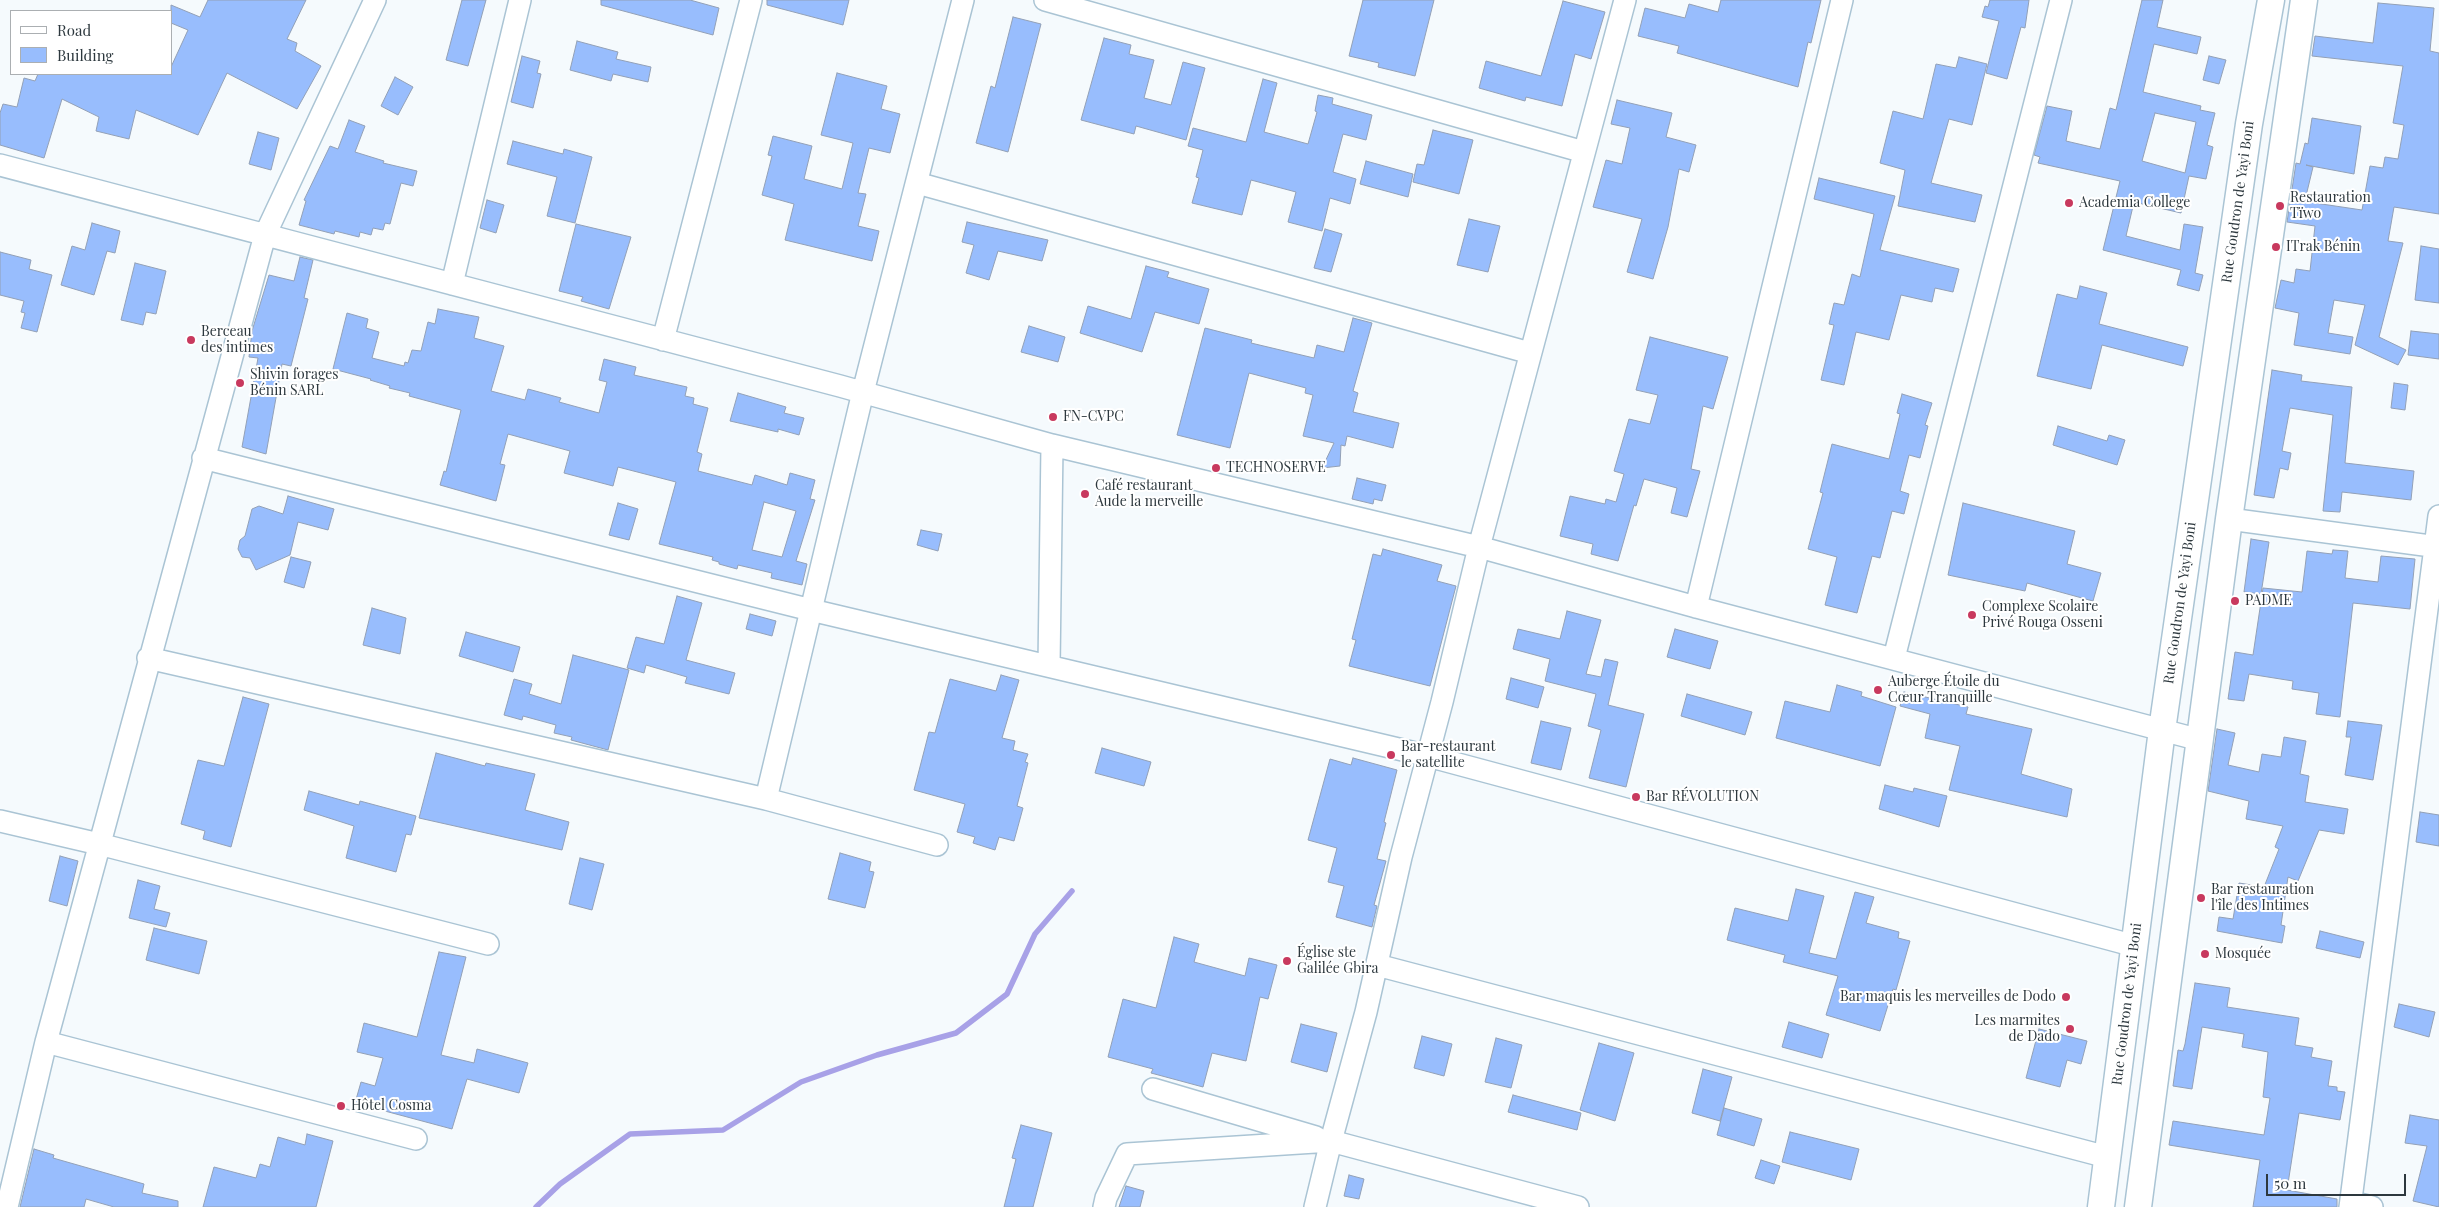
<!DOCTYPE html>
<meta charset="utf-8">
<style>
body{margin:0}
#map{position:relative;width:2439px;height:1207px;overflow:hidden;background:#f5fafd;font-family:"Playfair Display",serif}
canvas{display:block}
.legend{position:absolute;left:10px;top:10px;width:162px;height:65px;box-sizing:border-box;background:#fff;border:1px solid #abafb2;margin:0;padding:6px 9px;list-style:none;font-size:15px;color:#2d383e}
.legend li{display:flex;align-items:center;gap:10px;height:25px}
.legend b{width:25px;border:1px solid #abafb2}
.scale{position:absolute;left:2266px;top:1174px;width:140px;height:22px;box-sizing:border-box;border:2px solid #2d383e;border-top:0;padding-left:6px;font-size:15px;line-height:18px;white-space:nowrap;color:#2d383e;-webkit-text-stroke:4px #fff;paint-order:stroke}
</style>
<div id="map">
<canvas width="2439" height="1207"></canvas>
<ul class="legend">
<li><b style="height:6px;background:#fff"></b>Road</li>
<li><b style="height:14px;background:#98bdfd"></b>Building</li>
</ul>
<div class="scale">50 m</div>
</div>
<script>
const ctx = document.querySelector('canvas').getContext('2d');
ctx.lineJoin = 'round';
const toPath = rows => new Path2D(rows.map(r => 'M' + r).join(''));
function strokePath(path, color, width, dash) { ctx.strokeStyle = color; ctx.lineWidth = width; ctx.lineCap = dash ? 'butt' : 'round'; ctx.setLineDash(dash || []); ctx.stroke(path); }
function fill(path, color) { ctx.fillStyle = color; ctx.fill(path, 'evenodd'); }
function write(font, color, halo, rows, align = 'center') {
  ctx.font = font + ' "Playfair Display",serif'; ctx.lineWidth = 4; ctx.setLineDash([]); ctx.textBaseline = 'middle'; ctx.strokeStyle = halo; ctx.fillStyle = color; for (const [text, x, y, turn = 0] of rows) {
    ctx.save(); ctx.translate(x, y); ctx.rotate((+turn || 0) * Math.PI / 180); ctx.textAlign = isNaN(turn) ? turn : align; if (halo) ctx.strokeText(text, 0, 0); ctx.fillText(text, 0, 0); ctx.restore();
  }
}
strokePath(toPath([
 [536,1207,560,1184,630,1134,723,1130,801,1082,877,1055,956,1033,1007,994,1035,934,1072,891]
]), '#a8a1e7', 5.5);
const building = toPath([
 [208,0,306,0,287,39,297,43,295,51,321,66,297,109,227,73,198,135,136,110,129,139,96,131,99,117,62,99,44,158,0,145,0,113,3,104,17,107,24,78,35,81,38,74,171,74,171,67,188,30,171,23,171,5,200,17,208,0],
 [462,0,486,0,468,66,446,60,462,0],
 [601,0,690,0,719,8,713,35,601,5,601,0],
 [767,0,849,0,843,25,767,5,767,0],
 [1363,0,1434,0,1415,76,1378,67,1379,63,1349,56,1363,0],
 [1721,0,1821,0,1811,43,1808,42,1798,87,1677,53,1679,46,1638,36,1645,8,1685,18,1689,4,1718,12,1721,0],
 [1990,0,2029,0,2025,28,2021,27,2007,79,1986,73,1999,21,1982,17,1985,6,1988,7,1990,0],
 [2142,0,2163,0,2157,27,2201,37,2197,54,2154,44,2143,92,2201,106,2200,110,2215,113,2207,145,2213,147,2206,179,2189,176,2181,213,2134,202,2126,236,2180,250,2184,224,2203,227,2195,273,2203,275,2199,291,2177,285,2181,270,2103,250,2120,181,2038,163,2040,157,2034,155,2047,106,2072,111,2066,141,2100,149,2110,108,2116,110,2142,0],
 [2155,113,2196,122,2185,173,2142,161,2155,113],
 [1563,1,1605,12,1591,59,1575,54,1562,106,1526,97,1525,101,1479,88,1486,61,1541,76,1563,1],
 [2378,3,2434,8,2430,51,2439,53,2439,214,2394,207,2388,241,2403,243,2379,337,2406,350,2398,365,2355,345,2365,305,2334,300,2328,333,2353,337,2350,354,2294,345,2299,313,2275,308,2281,280,2294,283,2296,269,2310,271,2315,226,2287,222,2296,163,2300,164,2305,143,2308,144,2312,118,2361,126,2354,174,2306,165,2313,167,2306,196,2315,197,2315,203,2362,210,2370,166,2383,168,2385,157,2398,159,2404,125,2393,123,2403,66,2312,56,2315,36,2373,43,2378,3],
 [1013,17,1041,24,1008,152,976,143,991,86,995,88,1013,17],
 [1104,38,1131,45,1129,54,1154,60,1144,98,1171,105,1183,62,1205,68,1186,140,1136,126,1134,134,1081,120,1104,38],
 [577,41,618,52,616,59,651,67,648,82,613,74,611,81,570,70,577,41],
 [522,56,540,61,537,73,541,74,533,108,511,102,522,56],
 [2209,56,2226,60,2219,84,2203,80,2209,56],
 [1959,57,1987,64,1972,125,1949,119,1931,183,1982,195,1975,222,1898,206,1905,170,1880,163,1893,111,1923,119,1936,64,1956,68,1959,57],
 [837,73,887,86,881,109,900,114,890,153,869,148,858,193,866,194,858,226,879,231,872,261,785,240,794,204,762,195,772,156,768,155,773,136,812,146,804,179,842,189,853,143,821,135,837,73],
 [395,77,413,87,398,115,381,106,395,77],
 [1263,79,1277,83,1264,132,1308,144,1317,112,1315,111,1318,95,1333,98,1332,104,1372,115,1366,140,1343,134,1333,172,1356,179,1350,204,1330,198,1322,231,1288,222,1296,192,1251,180,1242,215,1192,203,1199,178,1196,177,1203,150,1188,146,1193,128,1246,142,1263,79],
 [1617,100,1672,113,1666,137,1696,145,1689,172,1679,169,1668,227,1653,279,1627,272,1642,219,1593,207,1606,160,1622,164,1630,128,1611,124,1617,100],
 [349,120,365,126,355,152,384,161,383,163,417,171,413,186,401,183,390,224,385,223,383,230,373,228,371,235,360,232,359,237,335,231,334,234,299,225,306,201,304,200,330,146,338,149,349,120],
 [1433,130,1473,140,1459,194,1413,182,1417,164,1424,165,1433,130],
 [258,132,279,138,271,170,249,164,258,132],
 [513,141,563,154,564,149,592,157,575,223,547,216,557,177,507,164,513,141],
 [1366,161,1413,174,1408,197,1360,184,1366,161],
 [1819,178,1895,196,1880,250,1959,269,1953,292,1935,288,1932,302,1901,295,1889,340,1856,332,1844,385,1821,380,1834,325,1829,324,1834,303,1844,305,1852,274,1860,277,1874,214,1814,199,1819,178],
 [487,200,504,205,496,233,480,228,487,200],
 [1469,219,1500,226,1488,272,1457,265,1469,219],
 [967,222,1048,240,1042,261,998,251,989,280,966,273,974,245,962,242,967,222],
 [92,223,120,231,115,253,107,251,94,295,61,285,72,246,85,250,92,223],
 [576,224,631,237,609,309,581,301,583,297,559,291,576,224],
 [1325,229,1342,234,1331,272,1314,268,1325,229],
 [2421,246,2439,249,2439,303,2415,300,2421,246],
 [0,252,31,260,29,269,52,275,37,332,21,328,25,313,21,312,24,301,0,295,0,252],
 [300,257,313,260,304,298,308,299,291,366,282,364,266,454,242,447,258,358,249,357,252,331,269,275,294,281,300,257],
 [135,263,166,271,156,314,146,312,143,325,121,320,135,263],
 [1146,266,1169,272,1167,277,1209,289,1199,324,1155,312,1142,352,1080,333,1088,306,1131,319,1146,266],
 [2080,286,2107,293,2099,324,2188,347,2183,366,2102,345,2091,389,2037,376,2057,294,2077,299,2080,286],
 [438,309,479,317,474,338,504,346,491,391,525,400,528,389,561,398,559,402,599,413,607,382,599,380,604,359,636,367,634,375,687,387,685,396,694,398,693,404,708,408,697,452,702,454,698,471,752,485,755,475,787,485,790,473,815,480,810,499,815,500,796,561,807,564,802,585,771,578,772,573,738,565,737,569,719,564,719,562,712,560,713,557,659,544,676,482,618,467,613,486,564,473,570,451,508,434,500,464,505,465,496,501,440,485,444,471,446,472,461,410,409,396,410,393,389,388,390,386,370,380,371,379,333,369,347,313,368,319,366,328,379,332,372,358,404,366,405,362,408,363,412,350,421,351,428,322,435,324,438,309],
 [764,502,796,511,782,557,752,550,764,502],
 [1353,318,1372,323,1353,391,1358,393,1353,412,1399,423,1393,448,1347,436,1345,446,1341,445,1340,466,1322,468,1334,443,1303,436,1313,395,1305,393,1306,388,1249,373,1230,448,1177,435,1205,328,1252,340,1251,343,1314,358,1317,345,1344,352,1353,318],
 [1029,326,1065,337,1058,362,1021,352,1029,326],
 [2411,331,2439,334,2439,359,2408,355,2411,331],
 [1650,337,1728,357,1713,409,1703,406,1691,469,1700,471,1687,517,1671,513,1677,488,1644,479,1636,506,1634,505,1618,561,1591,554,1593,544,1560,536,1570,496,1605,504,1606,499,1616,502,1624,474,1614,471,1629,419,1650,424,1658,395,1636,390,1650,337],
 [2272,370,2302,375,2301,381,2352,387,2345,463,2414,471,2411,500,2342,492,2340,512,2323,511,2333,415,2290,408,2282,451,2291,453,2288,470,2280,468,2274,498,2254,495,2272,370],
 [2394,383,2408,385,2405,410,2391,408,2394,383],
 [738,393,786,407,784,413,804,418,799,435,778,429,778,432,730,421,738,393],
 [1902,394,1932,403,1925,425,1928,426,1920,458,1909,455,1900,491,1909,494,1904,514,1892,511,1880,558,1872,556,1857,613,1825,605,1837,557,1808,549,1823,493,1820,492,1832,444,1889,459,1900,414,1897,413,1902,394],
 [2058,426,2107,441,2109,435,2125,440,2117,465,2053,445,2058,426],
 [1357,478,1386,485,1382,501,1374,499,1373,504,1352,499,1357,478],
 [288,496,334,509,328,530,298,522,290,555,256,570,250,558,242,557,238,549,240,540,245,536,252,509,259,506,283,514,288,496],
 [618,503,638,509,629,540,609,535,618,503],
 [1963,503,2075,531,2067,564,2101,573,2093,601,2027,583,2025,591,1948,575,1963,503],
 [921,530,942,534,938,551,917,545,921,530],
 [2251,539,2269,542,2261,594,2244,592,2251,539],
 [1383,549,1442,565,1437,581,1456,586,1430,686,1349,666,1356,640,1352,639,1373,554,1381,556,1383,549],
 [2333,550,2348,551,2345,578,2378,582,2381,556,2415,559,2410,609,2353,603,2340,717,2316,714,2319,693,2292,689,2293,681,2249,674,2244,701,2228,699,2235,652,2253,655,2263,588,2302,592,2307,551,2332,554,2333,550],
 [291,557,311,562,304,588,284,582,291,557],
 [677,596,702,603,686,660,735,673,729,694,685,683,687,677,646,665,644,673,627,668,636,637,664,644,677,596],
 [372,608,406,618,400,654,363,645,372,608],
 [1567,611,1601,620,1586,674,1601,677,1605,659,1618,662,1608,705,1644,714,1626,787,1589,778,1601,730,1588,726,1596,694,1545,681,1550,659,1513,649,1518,629,1560,639,1567,611],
 [750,614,776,621,772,636,746,629,750,614],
 [1675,629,1718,641,1710,669,1667,657,1675,629],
 [466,632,520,647,513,672,459,656,466,632],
 [573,655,629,670,608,750,571,740,572,737,554,733,556,725,523,716,522,720,504,715,514,679,532,684,529,694,561,704,573,655],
 [1001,675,1019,680,1002,738,1015,741,1013,750,1028,754,1025,762,1028,763,1017,806,1023,808,1014,841,999,837,995,850,973,843,975,837,957,832,965,804,914,790,929,732,935,733,950,679,996,691,1001,675],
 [1511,678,1544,687,1538,708,1506,699,1511,678],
 [1837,685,1862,692,1861,696,1896,707,1880,766,1776,738,1785,701,1830,712,1837,685],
 [1904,692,1968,707,1966,714,2032,729,2021,774,2072,789,2067,817,1949,790,1960,746,1925,738,1930,714,1900,706,1904,692],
 [1687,694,1752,712,1745,735,1681,716,1687,694],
 [243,697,269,704,231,847,203,839,205,831,181,824,198,760,224,766,243,697],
 [1541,721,1571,728,1561,770,1531,763,1541,721],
 [2348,721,2382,725,2373,780,2345,775,2351,737,2346,737,2348,721],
 [2217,729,2235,733,2228,765,2259,772,2262,754,2281,757,2284,737,2306,741,2300,774,2309,776,2305,802,2348,809,2344,834,2319,830,2298,881,2288,877,2281,925,2285,926,2282,943,2217,931,2219,917,2233,919,2239,883,2264,887,2279,849,2275,847,2283,826,2246,819,2249,801,2208,791,2217,729],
 [1102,748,1151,762,1144,786,1095,773,1102,748],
 [436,753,485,766,486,763,535,774,525,810,569,822,562,850,419,818,436,753],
 [1353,758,1397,770,1384,822,1386,823,1377,859,1386,861,1374,905,1377,906,1372,927,1336,917,1344,886,1328,882,1337,848,1308,840,1330,759,1351,765,1353,758],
 [1885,785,1913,792,1914,788,1947,796,1939,827,1879,809,1885,785],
 [309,791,359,805,360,801,416,816,411,835,406,834,396,872,346,858,354,826,304,810,309,791],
 [2420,812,2439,815,2439,846,2416,842,2420,812],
 [840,853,871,862,869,871,874,872,865,908,828,899,840,853],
 [60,856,78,861,67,906,49,901,60,856],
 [580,858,604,864,592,910,569,904,580,858],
 [138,880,160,886,154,909,170,913,166,927,129,918,138,880],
 [1796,889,1824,896,1809,953,1836,959,1855,892,1874,897,1866,923,1899,932,1898,938,1910,941,1896,990,1893,989,1880,1031,1826,1015,1838,976,1783,962,1785,955,1727,940,1735,908,1788,921,1796,889],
 [154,928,207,941,199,974,146,960,154,928],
 [2320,931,2364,942,2360,958,2316,948,2320,931],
 [1174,937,1199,944,1194,962,1245,976,1249,958,1277,965,1268,999,1260,997,1246,1061,1212,1053,1203,1087,1151,1073,1153,1069,1108,1057,1123,999,1156,1008,1174,937],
 [439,952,466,957,441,1055,474,1063,477,1049,528,1063,519,1093,467,1079,452,1129,355,1103,361,1082,375,1086,383,1058,357,1052,364,1023,417,1037,439,952],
 [2195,983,2230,988,2227,1007,2299,1018,2295,1045,2313,1048,2311,1057,2332,1061,2328,1086,2337,1087,2337,1091,2345,1092,2340,1120,2299,1113,2287,1190,2337,1199,2337,1207,2253,1207,2260,1160,2169,1145,2173,1121,2264,1135,2270,1098,2263,1097,2268,1052,2242,1047,2244,1034,2202,1027,2192,1089,2173,1086,2178,1050,2183,1051,2185,1044,2195,983],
 [2399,1004,2435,1012,2429,1037,2394,1027,2399,1004],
 [1789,1022,1829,1034,1822,1058,1782,1047,1789,1022],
 [1301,1024,1337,1033,1327,1072,1291,1062,1301,1024],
 [2039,1029,2087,1041,2081,1064,2067,1060,2060,1087,2026,1078,2039,1029],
 [1422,1036,1452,1044,1444,1076,1414,1068,1422,1036],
 [1496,1038,1522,1045,1511,1088,1485,1082,1496,1038],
 [1599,1043,1634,1053,1615,1121,1580,1110,1599,1043],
 [1703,1069,1732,1077,1720,1121,1692,1113,1703,1069],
 [1513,1095,1581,1113,1577,1130,1508,1112,1513,1095],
 [1724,1108,1762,1119,1754,1146,1717,1135,1724,1108],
 [2410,1115,2439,1120,2439,1207,2413,1201,2427,1146,2405,1143,2410,1115],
 [1021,1125,1052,1133,1033,1207,1004,1207,1016,1159,1012,1158,1021,1125],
 [1790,1132,1859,1149,1851,1180,1782,1162,1790,1132],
 [307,1134,333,1141,316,1207,203,1207,214,1167,256,1178,260,1164,270,1167,278,1137,305,1145,307,1134],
 [34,1149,54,1155,53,1158,144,1184,142,1193,178,1201,178,1207,114,1207,86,1199,84,1207,20,1207,34,1149],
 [1761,1160,1780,1166,1774,1184,1755,1178,1761,1160],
 [1349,1175,1364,1179,1359,1199,1344,1196,1349,1175],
 [1126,1186,1144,1191,1140,1207,1119,1207,1126,1186]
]);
fill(building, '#98bdfd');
strokePath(building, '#92a0b6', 1);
const minor = toPath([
 [1045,0,1584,152],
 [0,165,840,386,1052,445,1479,547,1696,607,2200,740],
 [917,183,1530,353],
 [452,284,520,0],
 [663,340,751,0],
 [203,458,811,610,1428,756,2135,946],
 [2229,519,2439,547],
 [1696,607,1842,0],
 [148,658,766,799,937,845],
 [1894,658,2061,0],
 [1049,666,1052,445],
 [766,799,863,392,963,0],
 [0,821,99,844,488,944],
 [1377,965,2107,1157],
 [46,1042,416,1139],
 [1153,1089,1316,1137],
 [2351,1202,2372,1207],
 [7,1207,46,1042,265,235,375,0],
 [1104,1207,1106,1198,1127,1154,1331,1141],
 [1315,1207,1331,1141],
 [1578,1207,1331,1141,1366,1012,1401,857,1442,702,1479,547,1625,0],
 [2350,1207,2439,516]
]);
const tertiary = toPath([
 [2101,1207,2162,730,2249,124,2271,0],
 [2138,1207,2229,519,2304,0]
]);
strokePath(minor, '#aac4d4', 24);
strokePath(tertiary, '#aac4d4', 29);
strokePath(minor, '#fff', 21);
strokePath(tertiary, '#fff', 26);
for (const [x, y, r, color] of [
 [2069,203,5,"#c8395e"],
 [2280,206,5,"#c8395e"],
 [2276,247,5,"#c8395e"],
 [191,340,5,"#c8395e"],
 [240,383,5,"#c8395e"],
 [1053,417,5,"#c8395e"],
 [1216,468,5,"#c8395e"],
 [1085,494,5,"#c8395e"],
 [2235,601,5,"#c8395e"],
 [1972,615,5,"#c8395e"],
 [1878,690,5,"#c8395e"],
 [1391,755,5,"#c8395e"],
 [1636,797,5,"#c8395e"],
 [2201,898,5,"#c8395e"],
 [2205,954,5,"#c8395e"],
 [1287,961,5,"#c8395e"],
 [2066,997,5,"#c8395e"],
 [2070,1029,5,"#c8395e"],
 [341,1106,5,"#c8395e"]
]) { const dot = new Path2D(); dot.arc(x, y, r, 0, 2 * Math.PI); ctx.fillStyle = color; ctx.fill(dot); strokePath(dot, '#fff', 2); }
write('14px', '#2d383e', '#fff', [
 ["Restauration",2290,198],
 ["Tïwo",2290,214],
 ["Academia College",2079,203],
 ["ITrak Bénin",2286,247],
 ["Berceau",201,332],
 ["des intimes",201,348],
 ["Shivin forages",250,375],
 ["Bénin SARL",250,391],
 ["FN-CVPC",1063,417],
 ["TECHNOSERVE",1226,468],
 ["Café restaurant",1095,486],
 ["Aude la merveille",1095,502],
 ["PADME",2245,601],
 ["Complexe Scolaire",1982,607],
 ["Privé Rouga Osseni",1982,623],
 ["Auberge Étoile du",1888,682],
 ["Cœur Tranquille",1888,698],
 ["Bar-restaurant",1401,747],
 ["le satellite",1401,763],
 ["Bar RÉVOLUTION",1646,797],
 ["Bar restauration",2211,890],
 ["l'île des Intimes",2211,906],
 ["Église ste",1297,953],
 ["Galilée Gbira",1297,969],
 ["Mosquée",2215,954],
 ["Bar maquis les merveilles de Dodo",2056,997,"right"],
 ["Les marmites",2060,1021,"right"],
 ["de Dado",2060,1037,"right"],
 ["Hôtel Cosma",351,1106]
], 'left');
write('14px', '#2d383e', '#fff', [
 ["Rue Goudron de Yayi Boni",2238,202,-82],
 ["Rue Goudron de Yayi Boni",2180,603,-82],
 ["Rue Goudron de Yayi Boni",2127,1004,-83]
]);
</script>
